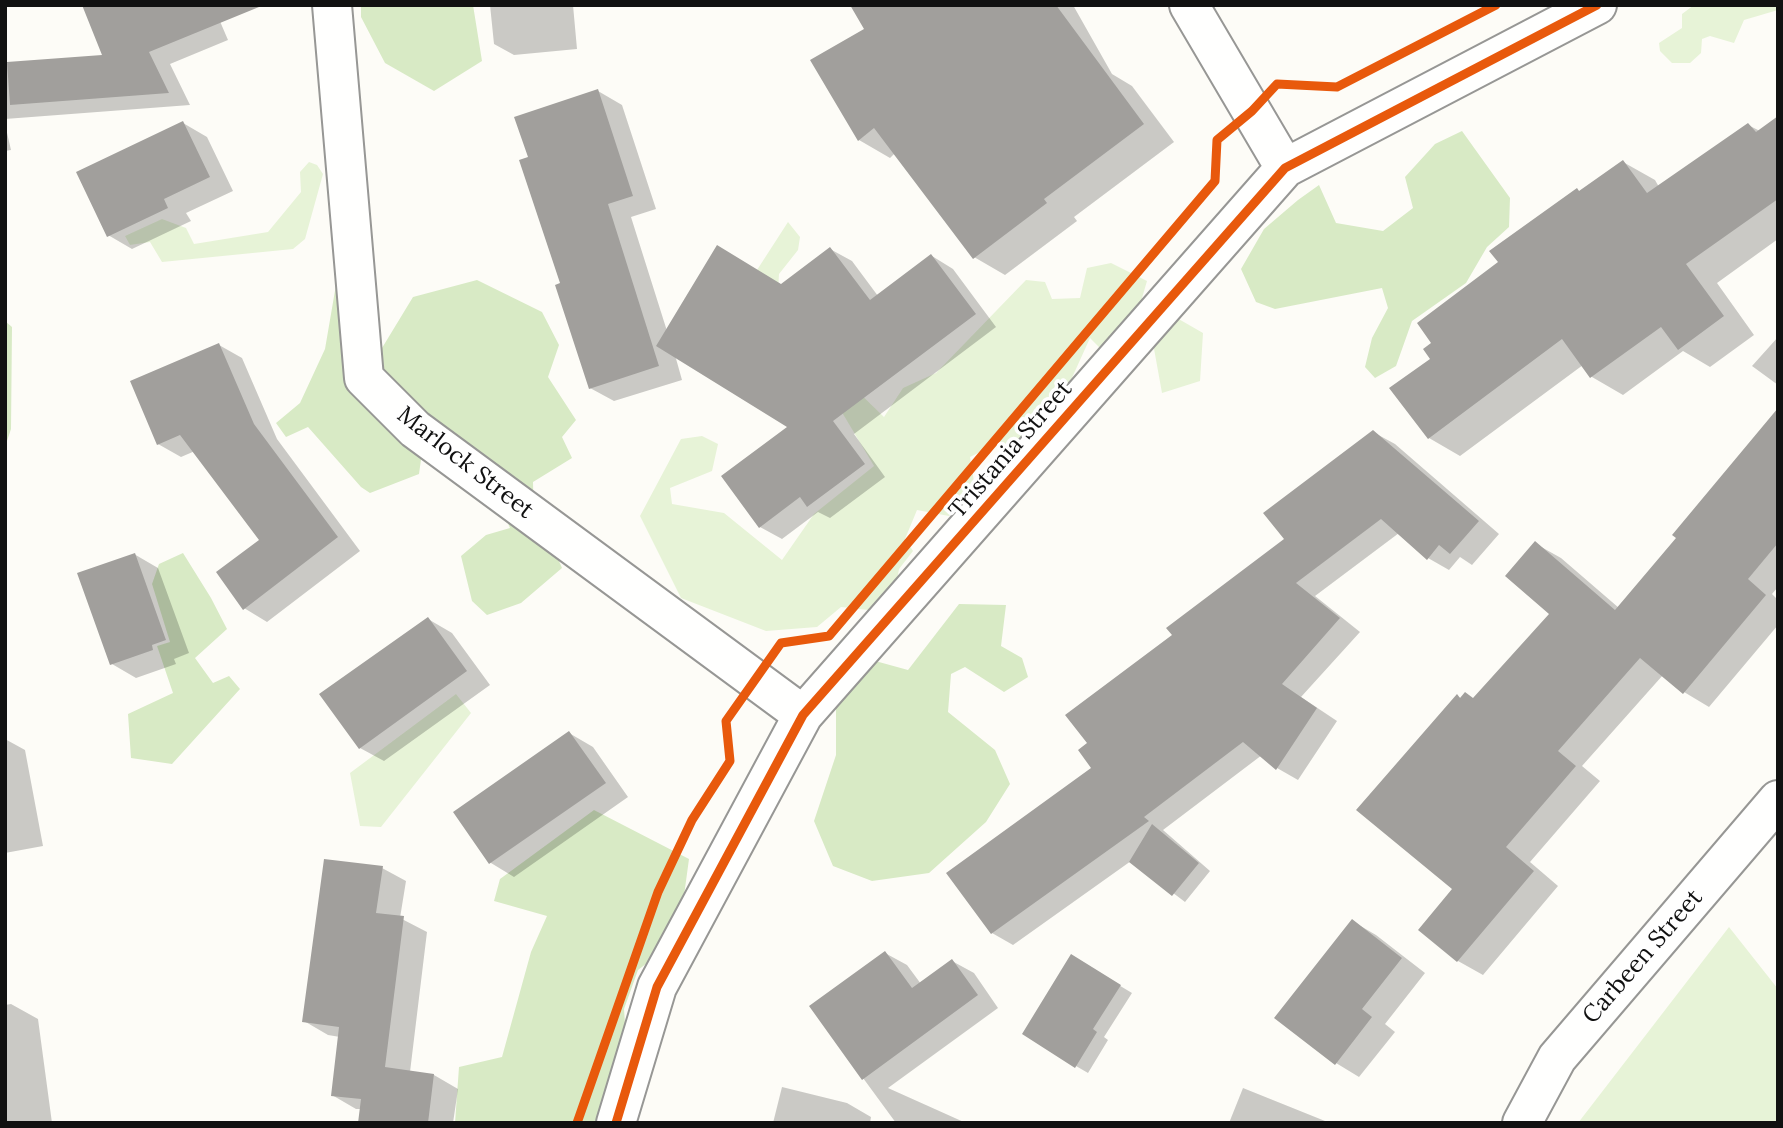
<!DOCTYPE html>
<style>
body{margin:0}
#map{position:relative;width:1783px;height:1128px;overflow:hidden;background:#fdfcf7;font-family:Lora,serif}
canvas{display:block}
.frame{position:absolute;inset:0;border:7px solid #111;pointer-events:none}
</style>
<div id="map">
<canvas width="1783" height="1128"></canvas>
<div class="frame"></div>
</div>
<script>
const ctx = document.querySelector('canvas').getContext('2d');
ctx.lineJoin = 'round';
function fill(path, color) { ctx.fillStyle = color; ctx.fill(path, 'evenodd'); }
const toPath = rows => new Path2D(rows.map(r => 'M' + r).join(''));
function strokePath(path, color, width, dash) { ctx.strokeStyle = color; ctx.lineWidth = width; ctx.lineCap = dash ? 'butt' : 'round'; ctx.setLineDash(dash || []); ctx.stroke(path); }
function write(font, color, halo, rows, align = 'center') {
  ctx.font = font + ' Lora,serif'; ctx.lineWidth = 7; ctx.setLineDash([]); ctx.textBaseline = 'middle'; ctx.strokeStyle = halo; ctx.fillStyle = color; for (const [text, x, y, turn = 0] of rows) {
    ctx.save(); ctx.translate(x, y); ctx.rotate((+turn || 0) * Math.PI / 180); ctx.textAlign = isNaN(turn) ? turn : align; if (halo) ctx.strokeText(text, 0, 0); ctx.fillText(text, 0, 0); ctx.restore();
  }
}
fill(toPath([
 [1694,5,1778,5,1778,10,1744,20,1734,43,1710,36,1702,39,1701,53,1690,63,1672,63,1660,51,1659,43,1682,28,1682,14],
 [309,162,317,165,323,174,305,239,293,249,162,262,150,242,130,245,125,236,162,219,186,228,194,244,268,232,301,192,300,172],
 [788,222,800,237,798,250,779,274,778,291,808,343,884,417,903,388,936,373,1026,280,1045,282,1052,299,1080,298,1087,268,1111,263,1147,281,1142,298,1203,333,1200,381,1162,393,1151,332,1101,349,1090,338,1061,402,1020,449,1000,442,970,457,975,488,949,516,917,510,905,539,913,551,899,569,894,597,878,611,841,607,817,627,766,631,681,598,640,516,681,439,702,436,718,444,712,471,670,488,672,504,724,513,782,560,814,514,874,466,757,270],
 [456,694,471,713,381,827,360,826,350,773],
 [1729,927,1778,989,1778,1123,1578,1123]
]), '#e7f3d7');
fill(toPath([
 [361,5,473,5,482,61,434,91,385,63,361,17],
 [1462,131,1510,198,1509,227,1487,247,1466,283,1412,321,1396,366,1375,378,1365,367,1372,338,1388,308,1382,288,1275,309,1256,302,1241,269,1264,229,1298,200,1319,185,1336,223,1383,231,1413,208,1405,177,1435,144],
 [337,279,346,347,382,348,413,297,477,280,542,312,559,345,548,377,576,420,562,437,572,458,533,482,534,526,548,536,562,568,521,603,487,615,472,601,461,556,486,535,510,528,502,510,425,431,419,474,370,493,361,487,308,427,286,437,276,423,300,403,325,349],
 [5,321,12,327,11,429,5,447],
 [183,553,211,598,227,629,195,658,213,683,229,676,240,689,172,764,131,758,128,714,173,693,157,646,170,642,152,584,159,564],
 [959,604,1006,605,1001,646,1022,658,1028,677,1004,692,965,667,951,674,948,712,995,750,1010,784,986,822,929,873,872,881,833,866,814,821,836,755,836,701,868,659,908,670],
 [594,810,689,859,683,903,655,957,638,970,624,1009,627,1052,620,1123,455,1123,459,1067,502,1057,531,952,547,916,494,901,500,879]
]), '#d8eac5');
fill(toPath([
 [213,5,228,40,170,64,190,105,5,119,5,64,104,57],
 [490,5,573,5,577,49,514,55,494,44],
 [852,5,1073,5,1112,74,1132,86,1174,142,1074,217,1077,221,1005,275,974,257,895,153,890,158,859,140,867,30],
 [598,91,622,105,656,209,631,217,667,331,782,286,830,249,852,261,878,296,932,256,953,269,996,327,854,434,885,477,830,518,818,512,782,539,760,527,790,427,675,355,682,380,614,401,590,388,530,158],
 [1778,118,1778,239,1717,283,1754,335,1710,367,1683,351,1623,395,1592,377,1583,365,1460,456,1429,438,1434,343,1500,263,1577,190,1581,192,1623,162,1655,180,1659,187,1748,125,1760,131],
 [183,123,207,137,233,191,186,213,191,221,132,249,108,235],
 [5,124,11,150,5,151],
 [1778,337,1778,385,1752,366],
 [219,345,242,358,277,439,360,551,267,622,244,608,261,540,195,451,181,457,158,444],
 [1778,411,1778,587,1772,594,1778,600,1778,625,1709,707,1684,692,1663,675,1582,766,1600,781,1530,862,1558,886,1483,975,1458,961,1454,889,1457,696,1462,699,1474,699,1552,613,1536,544,1561,558,1619,608,1678,538],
 [1373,432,1395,444,1499,534,1472,565,1460,557,1449,570,1428,558,1399,533,1315,596,1360,632,1301,697,1337,721,1298,780,1277,768,1262,755,1163,830,1210,871,1185,902,1131,861,1013,945,992,933,1094,768,1090,744,1175,636,1286,540],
 [134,554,158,568,189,653,174,659,176,664,136,678,112,664],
 [428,619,452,633,490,685,384,761,360,748],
 [569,733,593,747,628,797,514,877,491,863,455,813],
 [5,739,25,750,43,846,5,853],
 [382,868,406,881,400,918,427,932,410,1072,434,1075,458,1089,453,1123,360,1123,362,1109,356,1109,332,1095,340,1037,328,1035,304,1021],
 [1352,921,1376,935,1425,973,1385,1024,1395,1032,1359,1077,1336,1063],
 [885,953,907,965,921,984,952,961,974,973,998,1008,888,1088,966,1123,896,1123,811,1007],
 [1072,957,1132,993,1104,1037,1108,1040,1088,1073,1076,1066],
 [11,1004,38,1019,52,1123,5,1123,5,1005],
 [782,1087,847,1103,871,1117,870,1123,773,1123],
 [1243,1088,1330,1123,1229,1123]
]), '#0003');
fill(toPath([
 [82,5,259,5,259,7,149,52,169,93,10,105,7,62,102,55],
 [850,5,1056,5,1144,124,1044,199,1047,203,973,259,874,128,858,141,810,60,864,29],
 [598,89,633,196,608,204,659,366,589,389,555,285,560,283,519,160,528,157,514,117],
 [1778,116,1778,199,1686,264,1724,316,1678,350,1661,327,1590,378,1562,339,1428,439,1389,388,1430,359,1423,349,1431,343,1417,323,1498,262,1489,251,1577,188,1579,191,1623,160,1647,193,1748,123,1756,132],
 [183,121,210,177,164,199,168,208,107,237,76,172],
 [717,245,781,284,830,247,870,300,931,254,976,314,833,421,865,464,807,507,800,497,759,528,721,476,787,427,656,346],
 [219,343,254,424,338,537,243,610,216,572,259,540,180,435,157,445,130,381],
 [1778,408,1778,543,1748,579,1766,595,1683,694,1640,658,1558,751,1576,766,1506,847,1534,871,1457,962,1418,930,1452,889,1356,810,1457,694,1460,698,1465,692,1473,698,1549,614,1505,576,1535,541,1615,610,1676,538,1672,535],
 [1373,430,1479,521,1450,554,1439,545,1427,560,1381,519,1296,583,1340,618,1282,684,1317,708,1276,770,1243,742,1144,817,1149,821,991,934,946,873,1091,768,1078,750,1087,743,1065,715,1172,635,1166,628,1284,539,1263,513],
 [135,553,166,640,152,645,153,650,110,665,77,573],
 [428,617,467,671,359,749,319,694],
 [569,731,606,783,489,864,453,812],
 [1152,824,1199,863,1172,896,1129,862],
 [324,859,383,866,376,913,404,916,385,1067,434,1074,428,1123,358,1123,361,1099,331,1096,339,1027,302,1022],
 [1352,919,1402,958,1362,1009,1372,1017,1335,1065,1274,1018],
 [885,951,912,988,952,959,978,995,862,1080,809,1006],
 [1071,954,1121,985,1093,1029,1097,1032,1075,1068,1022,1034]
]), '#a19f9c');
const street = toPath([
 [332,5,364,378,415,429,803,715],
 [1189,5,1285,168],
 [616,1123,657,987,803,715,1285,168,1597,5],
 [1522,1123,1557,1058,1778,800]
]);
strokePath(street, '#979795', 42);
strokePath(street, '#fffffe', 38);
strokePath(toPath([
 [577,1123,658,892,692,820,730,761,726,721,781,643,829,636,1215,181,1217,140,1252,111,1277,84,1337,87,1496,5],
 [616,1123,657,987,803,715,1285,168,1597,5]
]), '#e8590c', 9);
write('24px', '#111', '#fff', [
 ["Tristania Street",1011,450,-49],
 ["Marlock Street",465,463,38],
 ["Carbeen Street",1643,957,-49]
]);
</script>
